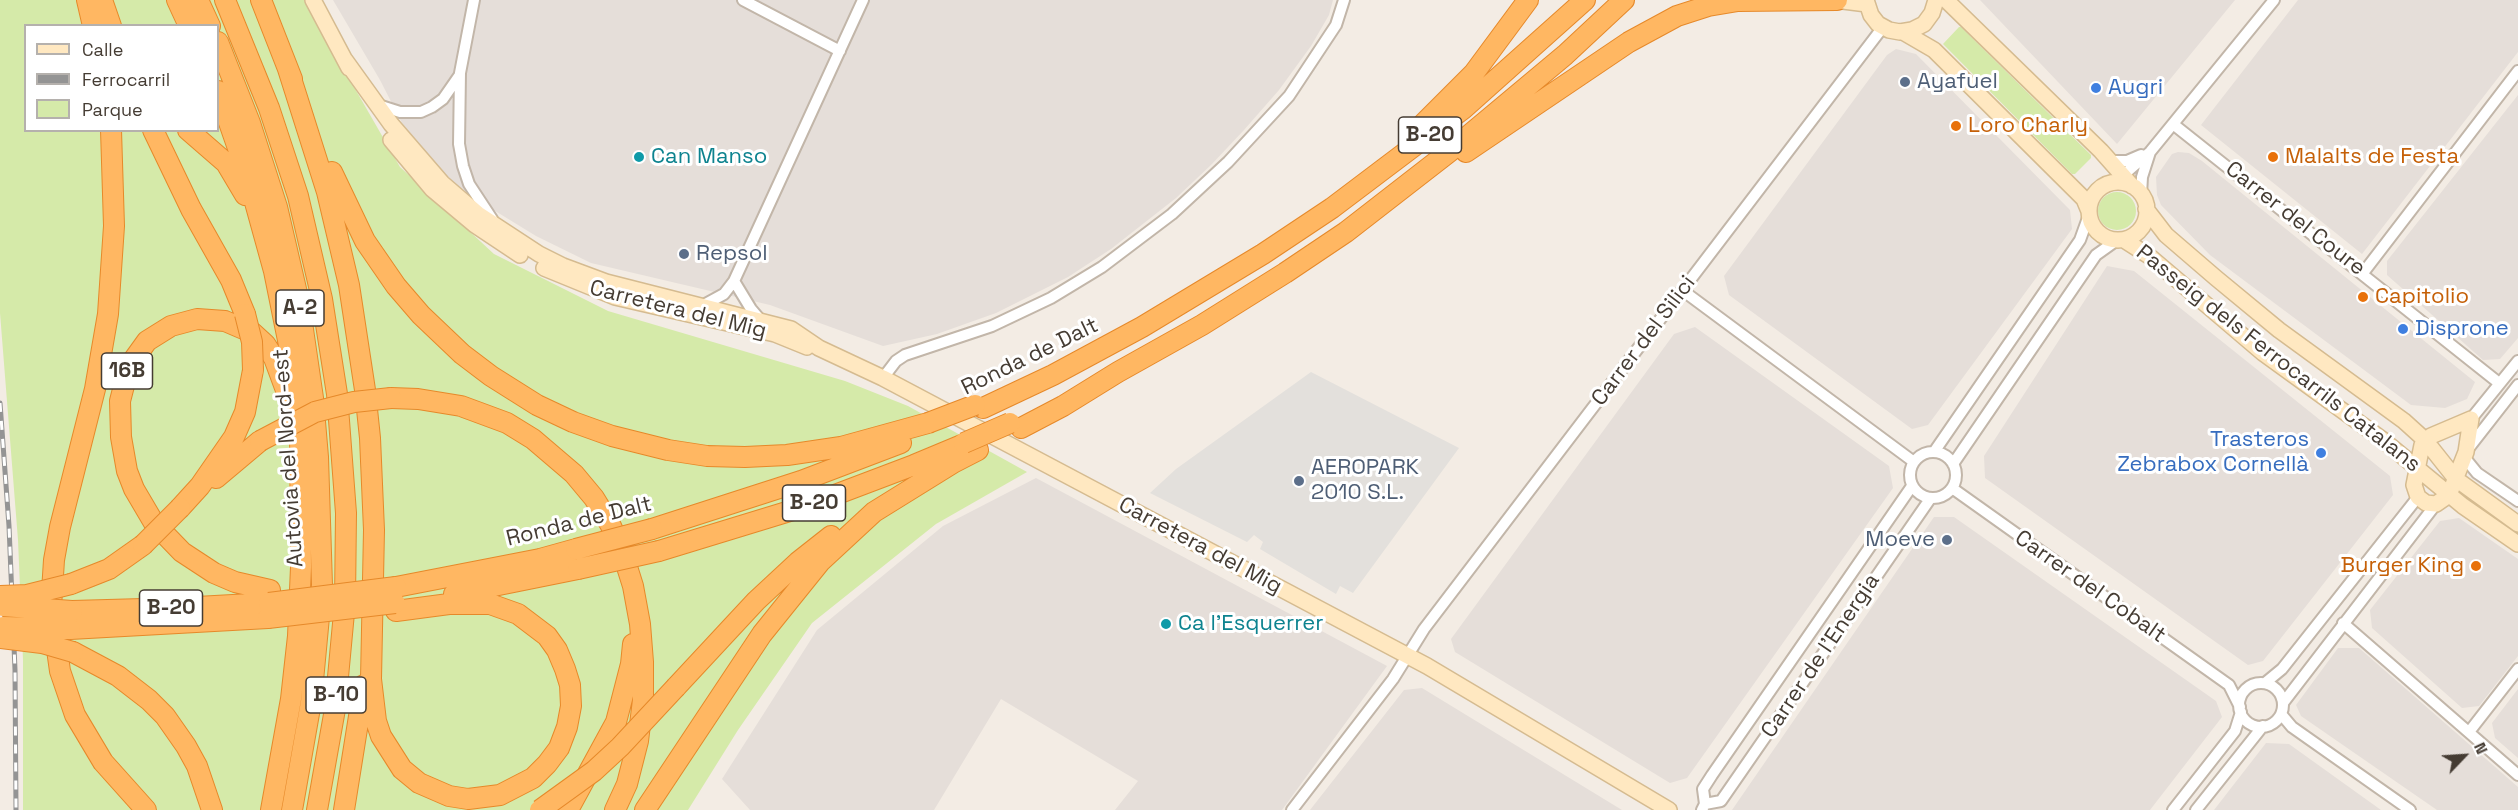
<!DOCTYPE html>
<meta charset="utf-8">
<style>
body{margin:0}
#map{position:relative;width:2518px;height:810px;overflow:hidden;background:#f3ece4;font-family:"Space Grotesk",sans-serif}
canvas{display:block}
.legend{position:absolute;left:24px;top:24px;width:195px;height:108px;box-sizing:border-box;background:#fff;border:2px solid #b5b1ad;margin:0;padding:8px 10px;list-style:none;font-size:18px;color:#453c33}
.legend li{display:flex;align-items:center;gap:12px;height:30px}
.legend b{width:30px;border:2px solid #b5b1ad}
.north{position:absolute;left:2434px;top:726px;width:60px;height:60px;-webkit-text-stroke:4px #fff;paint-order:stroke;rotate:65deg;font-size:16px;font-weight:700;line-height:24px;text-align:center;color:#453c33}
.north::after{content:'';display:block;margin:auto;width:21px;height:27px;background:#453c33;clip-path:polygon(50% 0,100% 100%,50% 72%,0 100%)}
</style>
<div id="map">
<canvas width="2518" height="810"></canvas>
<ul class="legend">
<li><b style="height:8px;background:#ffe8c1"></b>Calle</li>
<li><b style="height:8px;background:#949494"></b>Ferrocarril</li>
<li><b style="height:16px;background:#d5eaa9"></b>Parque</li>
</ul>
<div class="north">N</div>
</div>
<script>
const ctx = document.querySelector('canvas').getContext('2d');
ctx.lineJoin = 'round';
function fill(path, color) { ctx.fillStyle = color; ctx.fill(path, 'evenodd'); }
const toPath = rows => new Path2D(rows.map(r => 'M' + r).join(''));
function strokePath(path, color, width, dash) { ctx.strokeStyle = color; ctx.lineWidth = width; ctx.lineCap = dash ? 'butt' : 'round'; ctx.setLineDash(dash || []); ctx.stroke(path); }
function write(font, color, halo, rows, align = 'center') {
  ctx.font = font + ' "Space Grotesk",sans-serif'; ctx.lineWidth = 6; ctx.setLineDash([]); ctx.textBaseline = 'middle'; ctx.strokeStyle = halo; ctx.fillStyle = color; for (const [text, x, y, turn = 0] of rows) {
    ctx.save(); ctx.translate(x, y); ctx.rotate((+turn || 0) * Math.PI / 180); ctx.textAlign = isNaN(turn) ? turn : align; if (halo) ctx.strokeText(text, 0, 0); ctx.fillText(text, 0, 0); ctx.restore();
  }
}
fill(toPath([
 [333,0,1333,0,1329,15,1311,46,1279,90,1244,130,1212,164,1176,198,1111,249,1068,277,996,313,937,334,883,346,770,305,591,263,536,236,461,190,426,154,402,123,380,80],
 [1980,0,2235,0,2117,144],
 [2298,0,2518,0,2518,52,2362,254,2201,125],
 [1896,49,1916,54,2070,210,2072,229,1928,425,1912,429,1729,295,1724,276,1887,55],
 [2518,95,2518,338,2500,359,2483,360,2387,275,2387,261],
 [2178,152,2189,153,2202,161,2475,382,2467,399,2445,408,2411,405,2210,255,2161,205,2157,195,2156,177,2172,154],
 [2107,266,2134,271,2390,476,2393,495,2263,661,2248,665,1985,478,1984,456],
 [1695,327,1889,466,1893,488,1687,778,1670,783,1455,652,1451,639,1674,334],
 [1036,478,1387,666,1282,810,1115,810,1138,781,1001,699,934,810,750,810,722,779,817,630,943,526],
 [1934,517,1954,517,2216,701,2222,717,2150,810,1732,810],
 [2459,518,2518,559,2518,656,2479,706,2462,708,2372,628,2370,610,2440,521],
 [2338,648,2359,648,2518,787,2518,810,2437,810,2301,716,2296,705],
 [1422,688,1622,810,1310,810,1404,690],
 [2518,689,2518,758,2495,738,2492,723],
 [2266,743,2289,744,2381,810,2214,810]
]), '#e5ded9');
fill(toPath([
 [0,0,304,0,400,167,494,254,608,311,845,381,908,406,1027,472,936,524,812,623,738,730,688,810,23,810,23,660,18,540,0,313],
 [26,26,218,26,218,130,26,130],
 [1959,27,1961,27,2091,155,2091,158,2075,174,2072,174,1943,44],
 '2098 211a19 19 0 1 1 38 0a19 19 0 1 1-38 0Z'
]), '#d5eaa9');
fill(toPath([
 [1311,372,1459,448,1353,593,1340,586,1336,594,1260,549,1263,542,1254,535,1247,542,1150,493,1176,469]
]), '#e3e0dc');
const street = toPath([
 [474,0,460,73,459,144,463,166,469,184,492,219],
 [743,0,840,51],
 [378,105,400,112,421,112,432,107,443,99,459,76],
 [2173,124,2499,383],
 [2110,161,2127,161,2141,155],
 [2114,183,2150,152,2274,0],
 [2141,195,2142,177,2150,152],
 [2363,273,2518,71],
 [734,281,751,309,763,323],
 [1682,290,1914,462],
 [702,306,724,294,734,281,863,0],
 [883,378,896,361,905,355,992,326,1051,298,1102,267,1172,214,1228,162,1289,96,1336,25,1344,0],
 [2471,419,2518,361],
 [2468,449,2518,385],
 [1934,452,2080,240,2089,215],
 '1910 475a23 23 0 1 1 46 0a23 23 0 1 1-46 0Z',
 [2464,457,2477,473,2518,501],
 [1953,464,2096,255,2117,240],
 [1952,488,2229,685,2240,707],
 [2343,623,2518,775],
 [2265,683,2282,669,2418,497],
 '2239 705a22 22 0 1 1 44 0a22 22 0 1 1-44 0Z',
 [2283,703,2436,504],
 [2281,714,2292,727,2410,810],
 [2469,732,2518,669],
 [1705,804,1721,801,1930,499],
 [1292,810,1393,679,1424,629,1883,27],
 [1702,810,1705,804,1703,789,1712,775,1912,486],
 [2173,810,2235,731,2241,712],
 [2196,810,2263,726]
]);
const secondary = toPath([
 [313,0,349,68],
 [1835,0,1867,4],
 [1866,0,1871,15,1878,24,1889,30,1900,32,1912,30,1924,24,1932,13,1936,0],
 [1946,0,2101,151,2132,186],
 [1903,32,1934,50,2084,199,2089,211],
 [345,60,391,124,442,183,478,214,539,254,563,266,606,282,791,329,819,348,883,378,1427,666,1669,810],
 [391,140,432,189,475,225,520,255],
 '2089 211a29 29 0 1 1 58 0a29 29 0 1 1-58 0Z',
 [2146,209,2166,235,2216,278,2279,330,2404,421,2425,440,2456,479,2518,524],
 [2124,240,2149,256,2263,353,2383,440,2463,506,2518,544],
 [544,268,615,297,775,334,807,347],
 [2471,419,2466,452,2449,495,2436,504,2426,503,2418,497,2414,485,2422,445,2431,436,2471,419]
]);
const highway = toPath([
 [87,0,93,26],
 [102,0,111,26],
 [177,0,189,26],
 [198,0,210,26],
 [225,0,269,108,298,196,322,299,337,394,346,513,345,602,335,709,317,810],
 [261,0,292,79],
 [218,42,250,123,277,207,299,302,313,398,318,457,322,585,311,702,292,810],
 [288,69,327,192,349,285,365,390,370,438,374,530,371,679,376,721,381,736,402,769,419,783,449,796,468,799,500,795,533,778,547,764,559,748,567,727,571,706,570,685,565,669,557,650,547,636,518,614,490,604,449,604,396,611],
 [218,91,248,177,274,271,291,355,300,431,301,567,298,636,291,699,271,810],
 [1419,128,1474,73,1528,0],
 [111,130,114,226,108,314,95,389,60,527,54,560,51,607,60,671,75,715,103,762,146,810],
 [153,130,191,209,231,280,245,314],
 [188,130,226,163,245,195],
 [1466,152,1629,42,1677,16,1708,6,1738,1,1837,0],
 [332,172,365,241,396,286,421,315,462,354,491,376,537,405,573,422,612,436,668,450,707,456,745,457,787,455,841,447,928,423],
 [391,398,418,399,461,406,507,423,533,439,574,474,594,498,610,524,622,551,633,586,640,624,643,662,643,700,638,741,627,784,615,810],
 [983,408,1053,375,1142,327,1263,254,1332,208,1463,109,1585,0],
 [1021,428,1063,406,1118,372,1202,325,1285,273,1346,232,1449,152,1565,55,1624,0],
 [943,468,978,450],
 [216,478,260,441],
 [180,508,200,486,234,437,245,412,253,370],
 [652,529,801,481,901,443],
 [659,551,803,507,914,465,962,445],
 [71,584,109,569,143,545],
 [396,587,540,559,576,549],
 [270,590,235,582,214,573,182,552,154,523,134,489,127,471,121,437,120,401,129,366,147,341,171,326,197,319,225,321,253,333,265,344,274,358,287,393],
 [454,594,578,569],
 [72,611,179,608,269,603],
 [70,629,268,618],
 [73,652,118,676,149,700,165,716,186,746,197,766,212,810],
 [676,687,756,601,798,562,831,536],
 [344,810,364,685],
 [568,810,616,722,631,664,633,644],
 [645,810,762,634,820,562,874,512,953,463]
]);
strokePath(street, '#c2b6a9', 14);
strokePath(secondary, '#d5bb90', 18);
strokePath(highway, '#e6892a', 22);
strokePath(street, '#fff', 10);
strokePath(secondary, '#ffe8c1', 15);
strokePath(highway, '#ffb762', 20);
const rail = toPath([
 [0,403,9,526,15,670,16,810]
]);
strokePath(rail, '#949494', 5);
strokePath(rail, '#fff', 3, [9]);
const highwayBridge = toPath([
 [245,314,252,342,253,370],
 [928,423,975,405],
 [260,441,315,412,354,402,391,398],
 [964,443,1010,423],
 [143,545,180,508],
 [576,549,652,529],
 [578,569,659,551],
 [0,596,27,595,71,584],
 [269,603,396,587],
 [3,606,72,611],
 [268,618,395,603],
 [3,627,70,629],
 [0,638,42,643,73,652],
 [540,810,594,771,620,747,676,687]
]);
strokePath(highwayBridge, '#e6892a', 22, []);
strokePath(highwayBridge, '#ffb762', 20);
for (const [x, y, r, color] of [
 [1905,82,6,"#5c6f8a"],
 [2096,88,6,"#3f7fe0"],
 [1956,126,6,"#e8710a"],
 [639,157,6,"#0f9aa8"],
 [2273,157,6,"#e8710a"],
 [684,254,6,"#5c6f8a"],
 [2363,297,6,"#e8710a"],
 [2403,329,6,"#3f7fe0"],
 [2321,453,6,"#3f7fe0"],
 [1299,481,6,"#5c6f8a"],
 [1947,540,6,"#5c6f8a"],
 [2476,566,6,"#e8710a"],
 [1166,624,6,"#0f9aa8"]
]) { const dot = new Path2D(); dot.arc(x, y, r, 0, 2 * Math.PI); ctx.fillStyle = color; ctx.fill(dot); strokePath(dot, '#fff', 2); }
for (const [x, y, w] of [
 [1430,135,63],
 [300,308,48],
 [127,371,51],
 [814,503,63],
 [171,608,63],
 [336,695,60]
]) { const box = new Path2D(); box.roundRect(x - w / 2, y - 18, w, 36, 4.5); ctx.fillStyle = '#fff'; ctx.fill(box); strokePath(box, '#453c33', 1.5); }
write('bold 21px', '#453c33', null, [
 ["B-20",1430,135],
 ["A-2",300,308],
 ["16B",127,371],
 ["B-20",814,503],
 ["B-20",171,608],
 ["B-10",336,695]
]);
write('22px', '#4e5e75', '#fff', [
 ["Ayafuel",1917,82],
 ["Repsol",696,254],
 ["AEROPARK",1311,468],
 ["2010 S.L.",1311,493],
 ["Moeve",1935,540,"right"]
], 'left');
write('22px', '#366cbe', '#fff', [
 ["Augri",2108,88],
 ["Disprone",2415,329],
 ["Trasteros",2309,440,"right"],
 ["Zebrabox Cornellà",2309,465,"right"]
], 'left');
write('22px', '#c56008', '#fff', [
 ["Loro Charly",1968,126],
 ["Malalts de Festa",2285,157],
 ["Capitolio",2375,297],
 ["Burger King",2464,566,"right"]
], 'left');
write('22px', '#0d838f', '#fff', [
 ["Can Manso",651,157],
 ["Ca l'Esquerrer",1178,624]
], 'left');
write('22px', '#453c33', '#fff', [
 ["Carrer del Coure",2295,219,38],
 ["Carretera del Mig",678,310,14],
 ["Carrer del Silici",1644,341,-53],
 ["Ronda de Dalt",1030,357,-26],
 ["Passeig dels Ferrocarrils Catalans",2278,359,38],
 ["Autovia del Nord-est",289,458,-94],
 ["Ronda de Dalt",579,522,-14],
 ["Carretera del Mig",1200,546,28],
 ["Carrer del Cobalt",2090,587,35],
 ["Carrer de l'Energia",1821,656,-56]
]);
</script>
